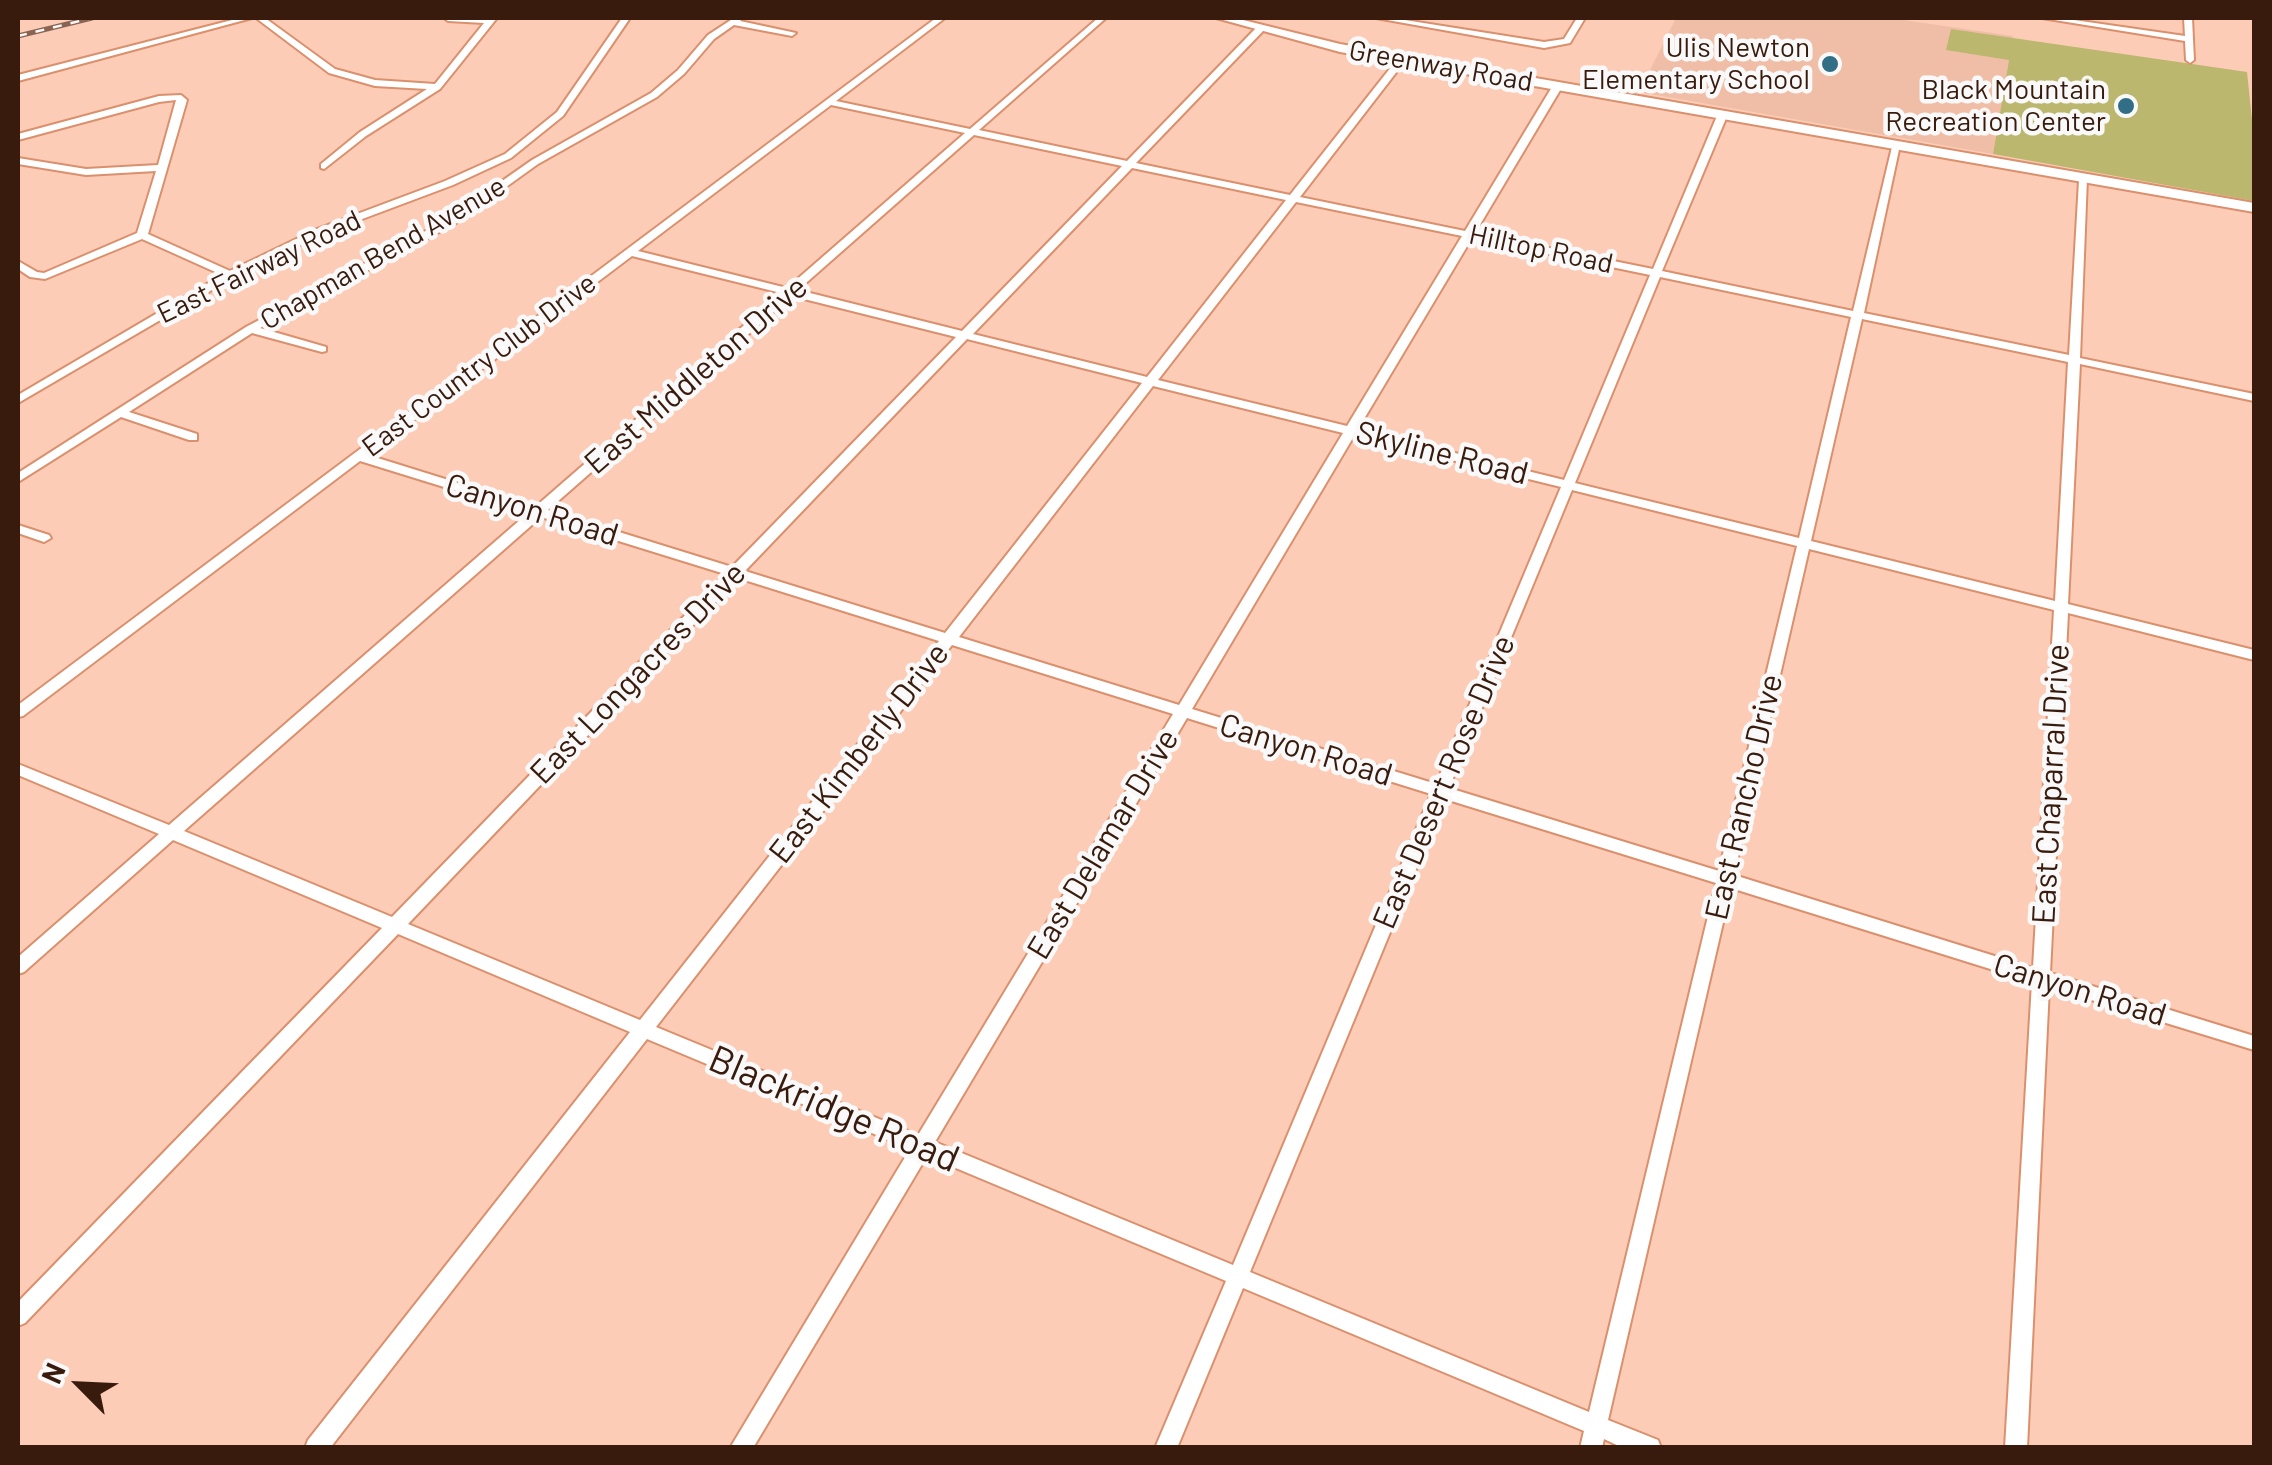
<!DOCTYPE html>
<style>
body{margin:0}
#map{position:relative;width:2272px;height:1465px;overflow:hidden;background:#fcccb6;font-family:Barlow,sans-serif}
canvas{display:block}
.frame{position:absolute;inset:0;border:20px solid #381b0d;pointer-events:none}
.north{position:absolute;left:30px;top:1335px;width:100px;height:100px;-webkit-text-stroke:8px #f9f9f9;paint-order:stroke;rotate:294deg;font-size:28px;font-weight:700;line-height:40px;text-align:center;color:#381b0d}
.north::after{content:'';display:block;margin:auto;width:35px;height:45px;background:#381b0d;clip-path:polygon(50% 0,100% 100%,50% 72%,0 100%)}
</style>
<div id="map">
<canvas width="2272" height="1465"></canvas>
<div class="frame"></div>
<div class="north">N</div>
</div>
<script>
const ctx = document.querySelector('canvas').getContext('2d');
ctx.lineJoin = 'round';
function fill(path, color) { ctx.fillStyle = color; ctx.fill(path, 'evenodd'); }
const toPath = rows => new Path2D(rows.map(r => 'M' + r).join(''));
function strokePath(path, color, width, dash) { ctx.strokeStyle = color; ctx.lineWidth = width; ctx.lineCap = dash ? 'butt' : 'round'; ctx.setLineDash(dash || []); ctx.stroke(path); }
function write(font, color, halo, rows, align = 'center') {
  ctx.font = font + ' Barlow,sans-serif'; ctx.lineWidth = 9; ctx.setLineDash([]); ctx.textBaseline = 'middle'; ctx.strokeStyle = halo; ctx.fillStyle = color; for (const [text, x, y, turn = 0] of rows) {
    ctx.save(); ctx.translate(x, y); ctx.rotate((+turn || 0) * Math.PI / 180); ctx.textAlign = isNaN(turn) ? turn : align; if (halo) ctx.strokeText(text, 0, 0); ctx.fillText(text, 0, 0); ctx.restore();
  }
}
fill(toPath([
 [1676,18,1890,18,2013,36,1993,154,1639,92]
]), '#f0bea6');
fill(toPath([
 [1951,29,2247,72,2254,139,2254,201,1993,154,2009,60,1946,50]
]), '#bbb76e');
const minor = toPath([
 [240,18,252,18,18,81,18,75,240,18],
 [256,18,265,18,335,69,375,80,435,84,484,23,448,21,444,18,497,18,440,89,366,136,324,169,321,168,321,164,360,132,427,89,375,86,329,73,256,18],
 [622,18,630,18,563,116,511,158,453,185,325,233,234,277,18,403,18,395,222,275,142,239,45,279,30,277,18,269,18,261,37,272,44,273,137,233,156,171,86,175,18,164,18,158,86,169,158,165,176,100,159,102,18,140,18,134,159,96,181,95,187,100,148,234,230,271,317,229,445,181,505,154,557,112,622,18],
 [734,18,743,18,740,21,796,33,792,36,734,25,714,39,684,74,657,97,538,164,456,223,260,328,326,347,326,351,322,352,252,333,129,412,197,434,197,440,189,440,121,417,18,482,18,473,246,327,448,219,532,160,651,93,678,70,708,35,734,18],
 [936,18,945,18,836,101,970,129,1098,18,1106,18,979,130,1127,161,1257,27,1263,27,1263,31,1136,163,1290,195,1399,57,1405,57,1405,61,1300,197,1465,231,1552,87,1560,85,1562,87,1475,233,1653,269,1717,116,1725,114,1727,116,1662,271,1853,311,1892,147,1900,145,1864,313,2069,355,2079,180,2087,178,2080,358,2254,394,2254,401,2080,364,2068,604,2254,650,2254,660,2068,613,2050,973,2254,1036,2254,1050,2049,987,2027,1448,2005,1448,2032,982,1731,888,1608,1420,1658,1440,1661,1448,1623,1448,1604,1439,1602,1448,1580,1448,1584,1431,1243,1288,1177,1448,1155,1448,1226,1281,927,1156,753,1448,730,1448,910,1149,647,1039,330,1448,305,1448,308,1440,630,1032,398,934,25,1323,18,1326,18,1302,382,928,173,840,24,972,18,974,18,957,159,834,18,775,18,764,169,825,528,513,360,461,23,716,18,717,18,705,936,18],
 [831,105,965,133,787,288,638,251,831,105],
 [974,135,1122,166,962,331,798,290,974,135],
 [1132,168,1286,200,1147,377,973,334,1132,168],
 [1296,202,1462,236,1347,426,1158,380,1296,202],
 [1472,238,1650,275,1564,480,1358,429,1472,238],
 [632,256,781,293,535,507,368,455,632,256],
 [1660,277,1851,317,1799,538,1575,483,1660,277],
 [792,296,956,337,732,567,548,510,792,296],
 [1862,319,2068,362,2055,601,1811,541,1862,319],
 [967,339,1142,383,945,633,745,571,967,339],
 [1153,386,1343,433,1179,705,959,637,1153,386],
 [1354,436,1561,487,1436,784,1192,709,1354,436],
 [1572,490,1797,546,1719,871,1449,788,1572,490],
 [541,517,725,574,392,917,184,831,541,517],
 [1809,549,2054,610,2033,968,1734,875,1809,549],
 [738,578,939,641,640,1020,408,924,738,578],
 [952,645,1173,714,918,1135,656,1027,952,645],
 [1187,718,1431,794,1233,1265,935,1142,1187,718],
 [1445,799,1716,883,1589,1412,1250,1272,1445,799],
 [1376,18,1392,18,1544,42,1564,39,1577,18,1585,18,1570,43,1544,48,1376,18],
 [2042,18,2060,18,2185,36,2184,18,2192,18,2194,60,2190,63,2186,60,2185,41,2042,18],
 [18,525,49,535,51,538,44,542,18,533,18,525]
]);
const secondary = toPath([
 [1216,18,1235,18,1340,44,2254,203,2254,212,1340,52,1216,18]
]);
strokePath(minor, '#db906d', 4);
strokePath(secondary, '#db906d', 4);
fill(minor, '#fff');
fill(secondary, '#fff');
const rail = toPath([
 [18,36,92,18]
]);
strokePath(rail, '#896453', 5);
strokePath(rail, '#f9f9f9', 2.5, [9]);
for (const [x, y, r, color] of [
 [1830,64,10,"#326e85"],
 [2126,106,10,"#326e85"]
]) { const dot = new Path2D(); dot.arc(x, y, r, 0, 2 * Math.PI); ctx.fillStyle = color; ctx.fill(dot); strokePath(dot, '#f9f9f9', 4); }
write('28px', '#381b0d', '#f9f9f9', [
 ["Ulis Newton",1810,48],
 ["Elementary School",1810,80],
 ["Black Mountain",2106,90],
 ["Recreation Center",2106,122]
], 'right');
write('28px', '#381b0d', '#f9f9f9', [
 ["Greenway Road",1441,66,10],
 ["Hilltop Road",1541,249,12],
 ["Chapman Bend Avenue",383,253,-30],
 ["East Fairway Road",259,267,-26],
 ["East Country Club Drive",479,365,-37]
]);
write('32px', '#381b0d', '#f9f9f9', [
 ["East Middleton Drive",696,375,-41],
 ["Skyline Road",1442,453,14],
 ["Canyon Road",532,510,17],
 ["East Longacres Drive",638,673,-46],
 ["Canyon Road",1306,750,17],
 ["East Kimberly Drive",859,753,-52],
 ["East Desert Rose Drive",1444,782,-67],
 ["East Chaparral Drive",2051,784,-87],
 ["East Rancho Drive",1744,797,-77],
 ["East Delamar Drive",1103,844,-59],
 ["Canyon Road",2080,990,17]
]);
write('38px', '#381b0d', '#f9f9f9', [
 ["Blackridge Road",834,1109,23]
]);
</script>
